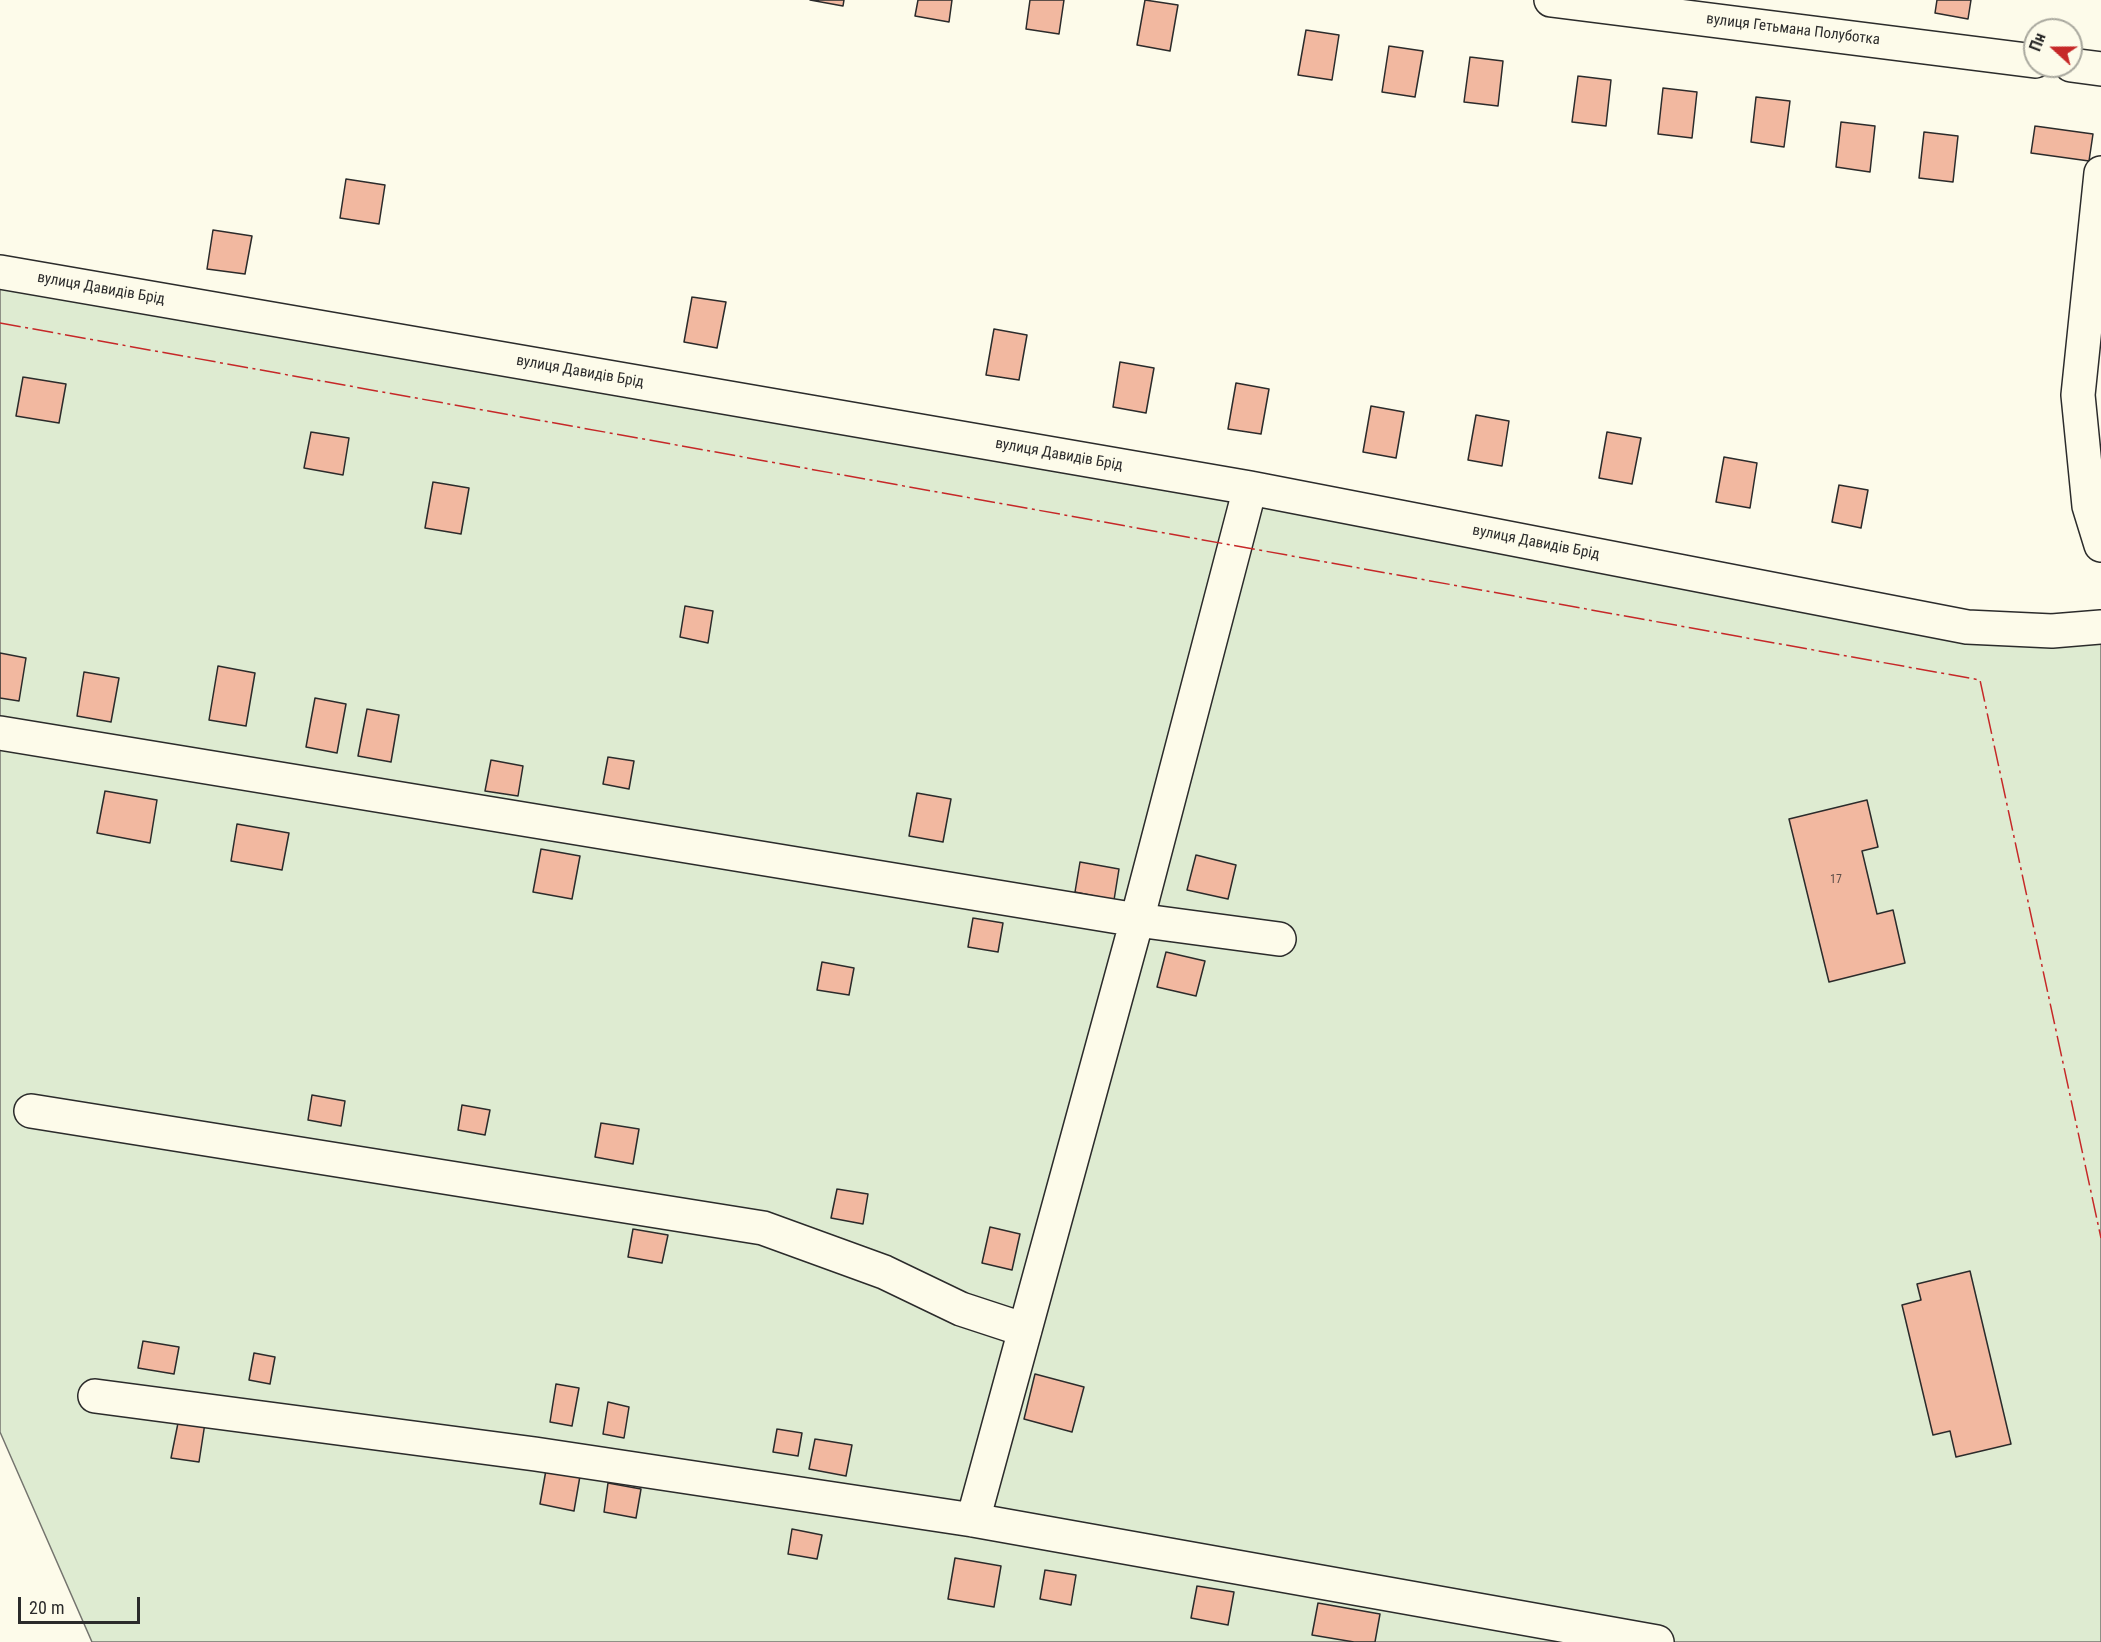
<!DOCTYPE html>
<meta charset="utf-8">
<style>
body{margin:0}
#map{position:relative;width:2101px;height:1642px;overflow:hidden;background:#fdfbea;font-family:"Roboto Condensed",sans-serif}
canvas{display:block}
.north{position:absolute;left:2023px;top:18px;width:60px;height:60px;box-sizing:border-box;background:#fdfbea;border:2px solid #a9a89e;border-radius:50%;rotate:291deg;font-size:16px;font-weight:700;line-height:24px;text-align:center;color:#2b2b2b}
.north::after{content:'';display:block;margin:auto;width:21px;height:27px;background:#c62828;clip-path:polygon(50% 0,100% 100%,50% 72%,0 100%)}
.scale{position:absolute;left:18px;top:1597px;width:122px;height:27px;box-sizing:border-box;border:3px solid #2b2b2b;border-top:0;padding-left:8px;font-size:18px;line-height:21px;white-space:nowrap;color:#2b2b2b;-webkit-text-stroke:4px #fdfbea;paint-order:stroke}
</style>
<div id="map">
<canvas width="2101" height="1642"></canvas>
<div class="north">Пн</div>
<div class="scale">20 m</div>
</div>
<script>
const ctx = document.querySelector('canvas').getContext('2d');
ctx.lineJoin = 'round';
function fill(path, color) { ctx.fillStyle = color; ctx.fill(path, 'evenodd'); }
const toPath = rows => new Path2D(rows.map(r => 'M' + r).join(''));
function strokePath(path, color, width, dash) { ctx.strokeStyle = color; ctx.lineWidth = width; ctx.lineCap = dash ? 'butt' : 'round'; ctx.setLineDash(dash || []); ctx.stroke(path); }
function write(font, color, halo, rows, align = 'center') {
  ctx.font = font + ' "Roboto Condensed",sans-serif'; ctx.lineWidth = 4.5; ctx.setLineDash([]); ctx.textBaseline = 'middle'; ctx.strokeStyle = halo; ctx.fillStyle = color; for (const [text, x, y, turn = 0] of rows) {
    ctx.save(); ctx.translate(x, y); ctx.rotate((+turn || 0) * Math.PI / 180); ctx.textAlign = isNaN(turn) ? turn : align; if (halo) ctx.strokeText(text, 0, 0); ctx.fillText(text, 0, 0); ctx.restore();
  }
}
const green = toPath([
 [0,272,1967,627,2101,627,2101,1642,92,1642,0,1432,0,272]
]);
fill(green, '#deebd1');
strokePath(green, '#74746e', 1.5);
const building = toPath([
 [810,0,844,0,843,6,810,0],
 [918,0,952,0,949,22,915,16,918,0],
 [1030,0,1064,0,1059,34,1026,29,1030,0],
 [1145,0,1178,5,1170,51,1137,45,1145,0],
 [1937,0,1971,0,1968,19,1935,13,1937,0],
 [1306,30,1339,35,1332,80,1298,75,1306,30],
 [1389,46,1423,51,1415,97,1382,92,1389,46],
 [1470,57,1503,61,1498,106,1464,102,1470,57],
 [1578,76,1611,80,1606,126,1572,122,1578,76],
 [1663,88,1697,92,1692,138,1658,134,1663,88],
 [1756,97,1790,101,1784,147,1751,142,1756,97],
 [1841,122,1875,126,1870,172,1836,167,1841,122],
 [2035,126,2093,134,2089,161,2031,153,2035,126],
 [1924,132,1958,136,1953,182,1919,178,1924,132],
 [346,179,385,185,379,224,340,218,346,179],
 [213,230,252,236,245,274,207,269,213,230],
 [692,297,726,302,717,348,684,342,692,297],
 [994,329,1027,335,1019,380,986,375,994,329],
 [1120,362,1154,368,1146,413,1113,407,1120,362],
 [23,377,66,384,59,423,16,416,23,377],
 [1236,383,1269,389,1261,434,1228,429,1236,383],
 [1371,406,1404,412,1396,458,1363,452,1371,406],
 [1476,415,1509,421,1502,466,1468,460,1476,415],
 [311,432,349,438,343,475,304,468,311,432],
 [1607,432,1641,438,1632,484,1599,478,1607,432],
 [1724,457,1757,463,1750,508,1716,502,1724,457],
 [433,482,469,488,461,534,425,528,433,482],
 [1839,485,1868,490,1861,528,1832,522,1839,485],
 [685,606,713,611,708,643,680,637,685,606],
 [0,653,26,658,19,701,0,698,0,653],
 [218,666,255,673,246,726,209,720,218,666],
 [84,672,119,678,111,722,77,716,84,672],
 [315,698,346,704,337,753,306,747,315,698],
 [367,709,399,715,391,762,358,756,367,709],
 [608,757,634,761,629,789,603,784,608,757],
 [491,760,523,766,518,796,485,791,491,760],
 [105,791,157,800,150,843,97,833,105,791],
 [917,793,951,799,943,842,909,836,917,793],
 [1867,800,1878,847,1862,851,1877,914,1893,910,1905,963,1829,982,1789,819,1867,800],
 [237,824,289,833,282,870,231,861,237,824],
 [541,849,580,856,572,899,533,892,541,849],
 [1196,855,1236,865,1228,899,1187,890,1196,855],
 [1080,862,1119,869,1114,900,1075,892,1080,862],
 [973,918,1003,923,998,952,968,947,973,918],
 [1166,952,1205,961,1196,996,1157,987,1166,952],
 [822,962,854,968,849,995,817,990,822,962],
 [312,1095,345,1101,341,1126,308,1120,312,1095],
 [462,1105,490,1110,485,1135,458,1130,462,1105],
 [601,1123,639,1129,633,1164,595,1157,601,1123],
 [837,1189,868,1194,863,1224,831,1218,837,1189],
 [990,1227,1020,1234,1012,1270,982,1263,990,1227],
 [633,1229,668,1235,662,1263,628,1257,633,1229],
 [1970,1271,2011,1444,1956,1457,1950,1431,1933,1435,1902,1305,1921,1300,1917,1284,1970,1271],
 [143,1341,179,1347,174,1374,138,1368,143,1341],
 [254,1353,275,1357,270,1384,249,1380,254,1353],
 [1035,1374,1084,1387,1072,1432,1024,1419,1035,1374],
 [556,1384,579,1388,572,1426,550,1422,556,1384],
 [608,1402,629,1407,624,1438,603,1434,608,1402],
 [179,1418,205,1423,199,1462,171,1458,179,1418],
 [777,1429,802,1433,798,1456,773,1452,777,1429],
 [815,1439,852,1445,846,1476,809,1469,815,1439],
 [546,1470,580,1476,574,1511,540,1504,546,1470],
 [608,1483,641,1489,636,1518,604,1512,608,1483],
 [792,1529,822,1535,817,1559,788,1554,792,1529],
 [955,1558,1001,1566,994,1607,948,1599,955,1558],
 [1045,1570,1076,1575,1071,1605,1040,1599,1045,1570],
 [1197,1586,1234,1592,1228,1625,1191,1618,1197,1586],
 [1318,1603,1380,1614,1375,1642,1354,1642,1312,1635,1318,1603]
]);
fill(building, '#f2b8a0');
strokePath(building, '#2b2b2b', 1.5);
const minor = toPath([
 [1551,0,2035,61],
 [2071,65,2101,69],
 [2101,173,2078,395,2089,506,2101,545],
 [0,272,1250,488,1967,627,2052,631,2101,627],
 [0,733,1137,920,1279,939],
 [31,1111,763,1228,884,1272,961,1309,1025,1330],
 [95,1396,535,1454,973,1520,1657,1642],
 [973,1520,1137,920,1250,488]
]);
strokePath(minor, '#2b2b2b', 36);
strokePath(minor, '#fdfbea', 33);
strokePath(toPath([
 [0,323,1980,680,2101,1238]
]), '#c62828', 1.5, [21, 4.5, 3, 4.5]);
write('12px', '#5d4e48', null, [
 ["17",1836,880]
]);
write('15px', '#2b2b2b', '#fdfbea', [
 ["вулиця Гетьмана Полуботка",1793,30,7],
 ["вулиця Давидів Брід",101,289,10],
 ["вулиця Давидів Брід",580,372,10],
 ["вулиця Давидів Брід",1059,455,10],
 ["вулиця Давидів Брід",1536,543,11]
]);
</script>
